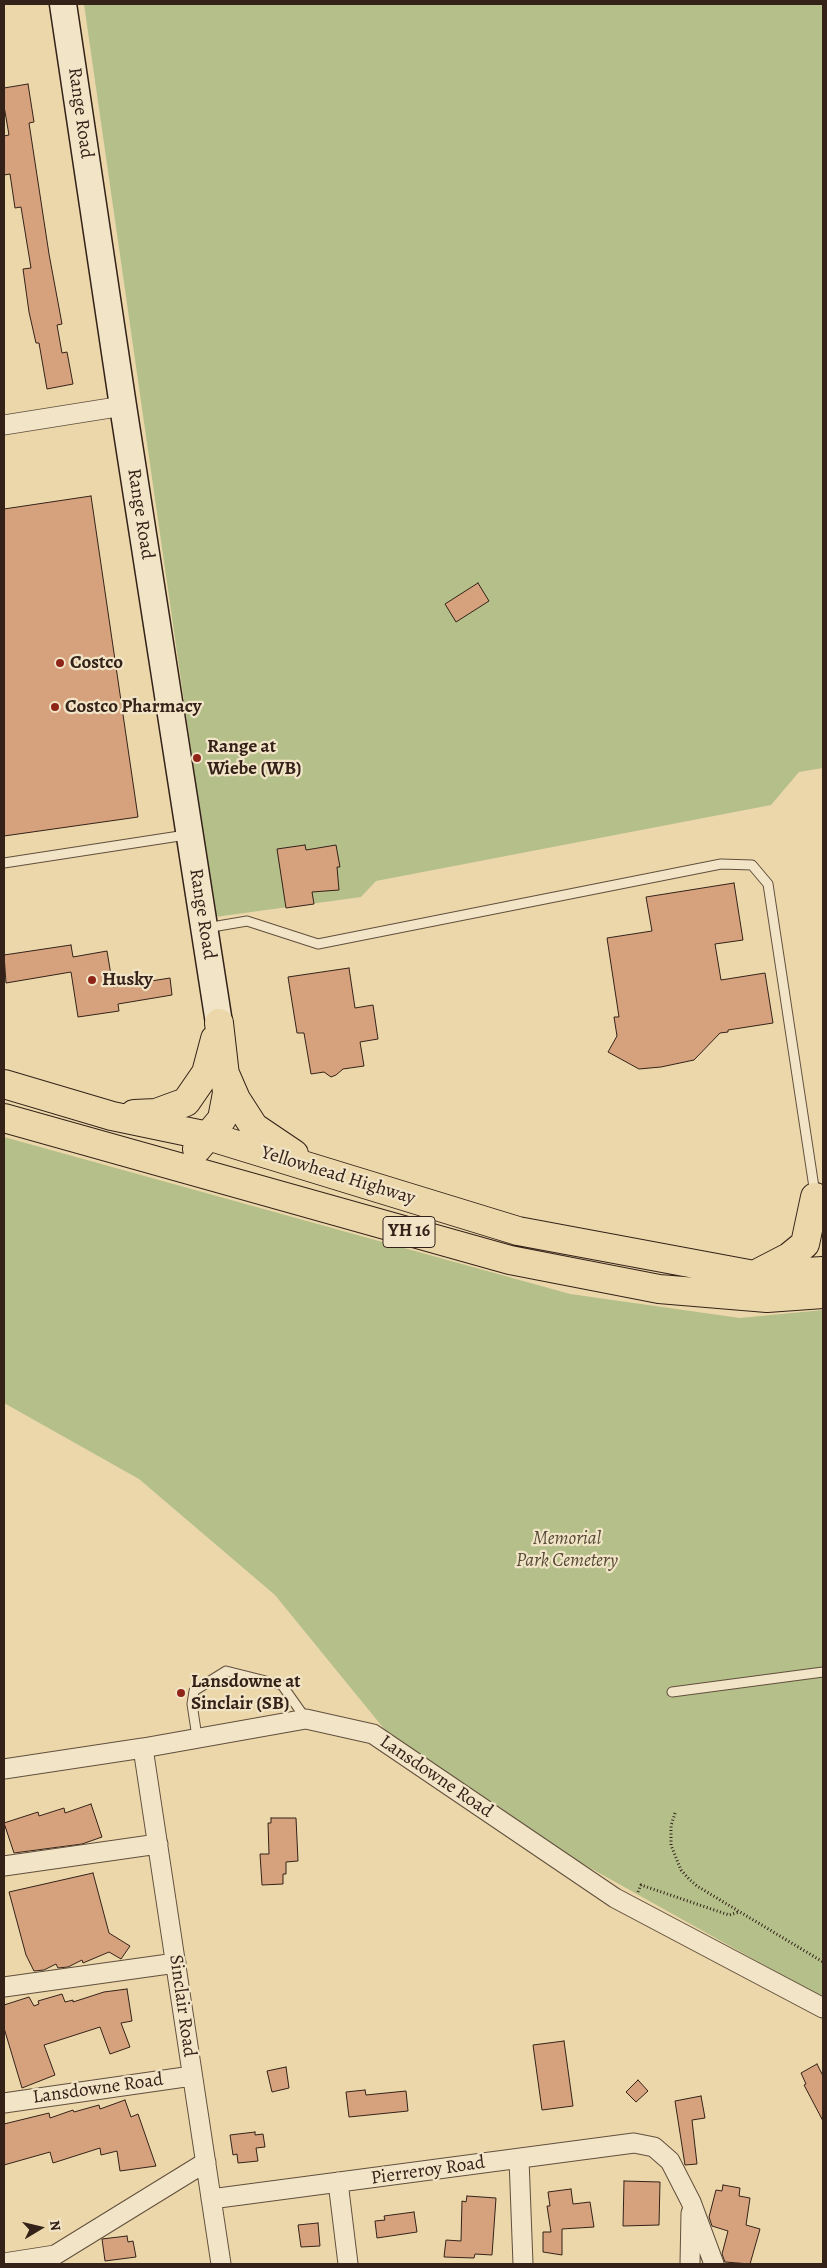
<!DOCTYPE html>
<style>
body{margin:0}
#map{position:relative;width:827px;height:2268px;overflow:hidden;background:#ebd7a9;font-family:Alegreya,serif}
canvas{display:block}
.frame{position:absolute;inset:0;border:5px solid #342219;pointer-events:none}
.north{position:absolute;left:15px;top:2203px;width:50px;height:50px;-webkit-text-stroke:4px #f2e5c7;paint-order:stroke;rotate:81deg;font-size:14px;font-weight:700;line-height:20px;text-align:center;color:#342219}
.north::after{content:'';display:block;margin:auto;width:18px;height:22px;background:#342219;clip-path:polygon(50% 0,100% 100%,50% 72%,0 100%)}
</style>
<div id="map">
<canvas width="827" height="2268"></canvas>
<div class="frame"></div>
<div class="north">N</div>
</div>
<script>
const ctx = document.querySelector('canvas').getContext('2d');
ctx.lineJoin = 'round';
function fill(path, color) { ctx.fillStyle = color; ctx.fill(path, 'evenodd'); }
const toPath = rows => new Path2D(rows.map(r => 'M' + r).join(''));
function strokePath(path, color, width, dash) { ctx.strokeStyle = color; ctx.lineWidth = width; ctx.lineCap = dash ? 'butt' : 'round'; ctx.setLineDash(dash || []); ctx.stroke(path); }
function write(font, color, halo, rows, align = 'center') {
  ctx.font = font + ' Alegreya,serif'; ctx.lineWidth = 4.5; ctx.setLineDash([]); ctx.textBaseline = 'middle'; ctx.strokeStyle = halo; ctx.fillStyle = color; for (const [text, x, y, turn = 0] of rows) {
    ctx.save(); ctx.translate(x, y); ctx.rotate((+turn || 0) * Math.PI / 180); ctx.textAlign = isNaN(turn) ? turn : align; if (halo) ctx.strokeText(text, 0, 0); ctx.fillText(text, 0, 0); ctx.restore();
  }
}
fill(toPath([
 [84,4,823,4,823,768,799,772,771,805,376,881,361,897,215,917],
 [4,1137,570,1294,740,1318,823,1310,823,1998,515,1826,394,1741,275,1595,139,1479,4,1403]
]), '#b4bf8a');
const building = toPath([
 [28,84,34,122,29,123,49,254,62,324,57,325,62,353,67,352,73,384,47,389,39,343,36,343,29,312,23,269,31,268,21,207,15,208,10,174,4,175,4,136,9,135,4,106,4,88,28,84],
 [91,496,138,817,4,836,4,509,91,496],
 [478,583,489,601,456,622,445,604,478,583],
 [305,845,306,850,336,845,340,867,337,867,339,890,312,892,314,904,286,908,277,849,305,845],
 [734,883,743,940,715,944,721,980,765,973,773,1023,728,1030,728,1032,720,1033,694,1060,661,1067,639,1069,608,1052,617,1036,614,1017,619,1017,607,938,652,931,646,897,734,883],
 [71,945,73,957,107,951,113,987,170,978,172,995,118,1004,119,1011,78,1017,71,972,6,983,4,955,71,945],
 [349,968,355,1008,373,1005,378,1039,360,1042,364,1066,343,1069,336,1075,331,1077,324,1072,311,1074,304,1033,297,1033,288,977,349,968],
 [91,1804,102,1837,82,1844,14,1853,4,1823,38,1812,39,1816,64,1808,65,1813,91,1804],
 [271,1818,296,1818,298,1861,286,1862,286,1874,283,1874,283,1884,262,1885,260,1854,269,1854,268,1823,271,1823,271,1818],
 [93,1873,109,1933,130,1946,121,1959,109,1952,83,1963,82,1960,68,1967,58,1968,56,1964,44,1970,34,1971,26,1955,9,1892,93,1873],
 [127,1989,132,2021,121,2023,130,2047,110,2054,100,2027,44,2045,55,2075,22,2088,4,2028,4,2005,29,1997,34,2006,39,2004,38,2001,62,1994,65,2002,73,2000,73,2002,104,1992,127,1989],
 [564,2041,573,2106,542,2110,533,2045,564,2041],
 [817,2064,823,2076,823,2121,804,2085,806,2084,801,2073,817,2064],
 [286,2067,289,2088,272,2092,267,2071,286,2067],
 [638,2080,648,2091,636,2102,626,2092,638,2080],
 [365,2090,366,2095,406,2091,408,2111,349,2117,346,2092,365,2090],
 [701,2096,705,2118,692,2120,697,2164,685,2165,675,2101,701,2096],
 [125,2100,131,2117,138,2114,156,2166,120,2171,117,2151,101,2155,100,2148,53,2163,50,2152,4,2165,4,2124,49,2113,50,2118,73,2110,74,2112,99,2105,100,2109,125,2100],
 [255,2132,255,2135,263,2134,265,2147,256,2148,258,2161,238,2163,237,2154,233,2155,230,2135,255,2132],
 [624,2181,660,2182,659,2225,623,2226,624,2181],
 [723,2185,740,2188,739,2196,750,2198,746,2225,760,2229,750,2264,725,2262,722,2254,728,2231,712,2226,709,2217,716,2190,722,2191,723,2185],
 [571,2189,573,2204,590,2202,594,2227,562,2229,562,2255,543,2252,543,2232,551,2232,547,2206,550,2206,548,2192,571,2189],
 [467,2196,496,2198,492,2255,475,2254,474,2258,444,2257,446,2240,461,2241,462,2201,466,2202,467,2196],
 [414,2212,417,2232,377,2238,375,2221,385,2220,384,2216,414,2212],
 [318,2223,320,2246,301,2247,298,2225,318,2223],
 [127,2236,128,2242,133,2241,136,2257,105,2261,102,2239,127,2236]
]);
fill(building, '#d5a27d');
strokePath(building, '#342219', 1);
const lane = toPath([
 [4,863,186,835],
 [206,928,247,921,318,944,721,864,752,865,768,884,815,1194],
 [672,1692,823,1672],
 [197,1737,192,1704,194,1691,226,1671,282,1685,306,1719]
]);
const street = toPath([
 [4,425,123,406],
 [143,1748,221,2264],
 [4,1769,143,1748,306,1719,373,1734,615,1898,823,2008],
 [4,1866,158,1844],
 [4,1987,176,1963],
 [4,2103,192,2076],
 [519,2159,523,2264],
 [338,2182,348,2264],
 [211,2199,634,2143,654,2147,670,2161,691,2202,714,2264],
 [4,2263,55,2255,206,2162],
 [690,2264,691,2213]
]);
const secondary = toPath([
 [63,4,123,406,219,1023]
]);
const highway = toPath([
 [226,1076,236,1099,254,1127,294,1154],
 [4,1084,112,1116,208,1136,518,1231,754,1275,823,1271],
 [134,1114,156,1113,186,1102,206,1073,215,1039],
 [4,1118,510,1260,659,1289,767,1298,823,1294],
 [197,1149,222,1119,227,1093,219,1023],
 [760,1272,789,1257,805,1244,815,1197]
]);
strokePath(lane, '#624f3d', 11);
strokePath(street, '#624f3d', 21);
strokePath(secondary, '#342219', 29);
strokePath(highway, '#342219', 30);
strokePath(toPath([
 [675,1813,671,1826,671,1845,681,1870,689,1879,697,1886,823,1962],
 [638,1892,641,1885,723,1913,729,1915,739,1912]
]), '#342219', 3, [1, 2.5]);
strokePath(lane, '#f2e5c7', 9);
strokePath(street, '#f2e5c7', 19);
strokePath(secondary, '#f2e5c7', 26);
strokePath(highway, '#ebd7a9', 28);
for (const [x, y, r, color] of [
 [60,663,5,"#8f2418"],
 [55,707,5,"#8f2418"],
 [197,758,5,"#8f2418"],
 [92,980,5,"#8f2418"],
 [181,1693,5,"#8f2418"]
]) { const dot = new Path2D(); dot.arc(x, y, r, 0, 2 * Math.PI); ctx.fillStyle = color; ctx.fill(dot); strokePath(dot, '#f2e5c7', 2); }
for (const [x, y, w] of [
 [409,1232,52]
]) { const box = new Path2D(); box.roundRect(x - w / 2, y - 15.5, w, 31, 4); ctx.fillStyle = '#f2e5c7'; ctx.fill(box); strokePath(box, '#342219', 1); }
write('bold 18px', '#342219', null, [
 ["YH 16",409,1232]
]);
write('19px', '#342219', '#f2e5c7', [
 ["Range Road",80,113,82],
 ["Range Road",140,514,81],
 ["Range Road",202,914,81],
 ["Yellowhead Highway",338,1176,17],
 ["Lansdowne Road",436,1777,34],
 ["Sinclair Road",182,2006,82],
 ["Lansdowne Road",98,2089,-8],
 ["Pierreroy Road",428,2171,-8]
]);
write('bold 19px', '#342219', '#f2e5c7', [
 ["Costco",70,663],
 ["Costco Pharmacy",65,707],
 ["Range at",207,747],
 ["Wiebe (WB)",207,769],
 ["Husky",102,980],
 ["Lansdowne at",191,1682],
 ["Sinclair (SB)",191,1704]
], 'left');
write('italic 19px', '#544935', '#f2e5c7', [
 ["Memorial",567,1539],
 ["Park Cemetery",567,1561]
]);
</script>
